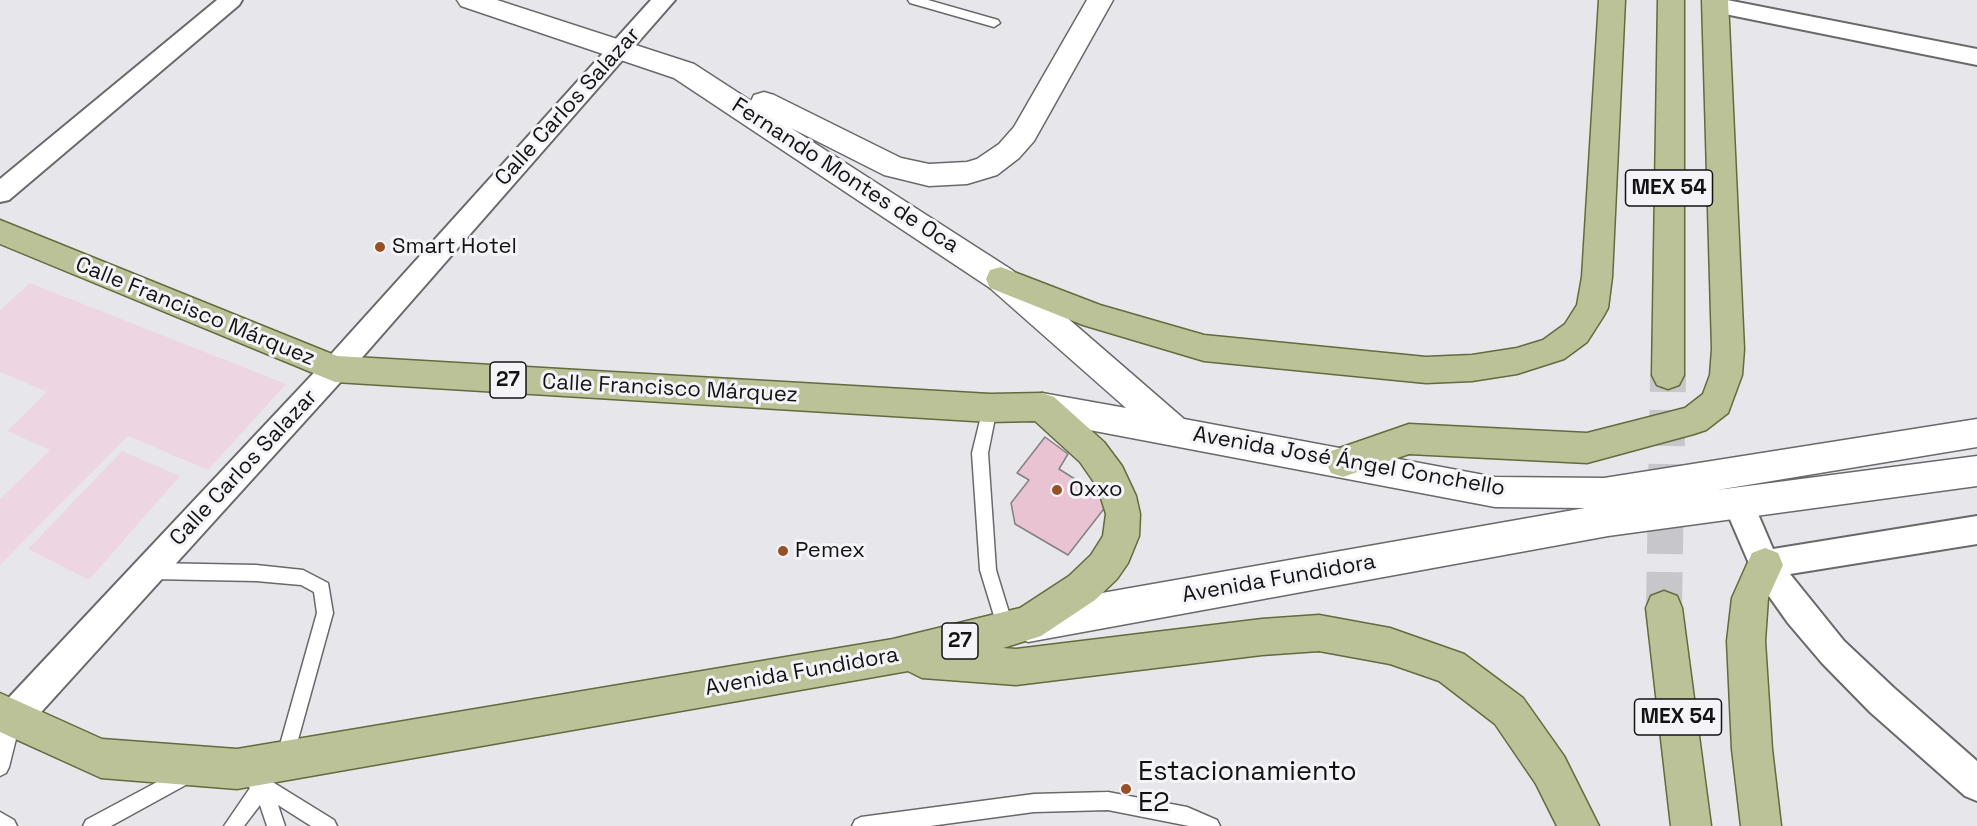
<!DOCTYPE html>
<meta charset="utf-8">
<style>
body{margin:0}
canvas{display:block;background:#e7e7eb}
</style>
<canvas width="1977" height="826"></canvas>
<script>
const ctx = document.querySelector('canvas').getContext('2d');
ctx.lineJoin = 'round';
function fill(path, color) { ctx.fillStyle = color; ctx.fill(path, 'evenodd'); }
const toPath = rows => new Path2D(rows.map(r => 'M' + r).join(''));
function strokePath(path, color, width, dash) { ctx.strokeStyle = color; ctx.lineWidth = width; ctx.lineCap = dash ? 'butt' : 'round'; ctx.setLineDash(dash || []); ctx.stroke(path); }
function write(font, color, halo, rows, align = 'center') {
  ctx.font = font + ' "Space Grotesk",sans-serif'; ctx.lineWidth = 6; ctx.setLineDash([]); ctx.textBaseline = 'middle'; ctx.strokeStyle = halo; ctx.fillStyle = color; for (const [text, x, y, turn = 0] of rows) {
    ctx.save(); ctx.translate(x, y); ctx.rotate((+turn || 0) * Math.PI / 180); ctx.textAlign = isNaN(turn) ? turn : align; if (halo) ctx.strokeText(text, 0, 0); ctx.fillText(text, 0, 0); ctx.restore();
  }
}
fill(toPath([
 [30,283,286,384,208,470,128,436,0,565,0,499,50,450,7,431,47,392,0,372,0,310],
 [122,451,180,476,89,580,28,549]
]), '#edd6e2');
const building = toPath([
 [1045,437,1068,454,1059,469,1110,501,1068,555,1015,524,1011,503,1029,480,1017,473,1045,437]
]);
fill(building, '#eac3d3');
strokePath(building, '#848182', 1.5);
strokePath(toPath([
 [1664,608,1668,375]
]), '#c7c7cb', 36, [36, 18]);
const lane = toPath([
 [908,0,928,0,998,20,1000,23,994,27,910,3,908,0],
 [990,402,995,403,997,408,988,453,996,570,1014,629,1012,635,1006,637,1000,635,998,629,980,570,972,453,983,408,985,403,990,402],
 [151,563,256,565,303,570,328,583,333,613,291,765,285,768,279,765,276,759,317,613,314,592,301,585,256,581,151,579,145,576,143,571,145,566,151,563],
 [12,710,18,713,21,719,9,767,6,773,0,776,0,732,6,713,12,710],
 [245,765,334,820,337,826,311,826,278,805,285,826,267,826,260,805,244,826,224,826,250,788,239,780,236,774,239,768,245,765],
 [187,766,193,769,196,775,193,781,111,826,83,826,86,820,187,766],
 [1108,792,1187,807,1217,820,1220,826,1189,826,1108,810,1034,812,930,826,852,826,855,820,861,817,1034,794,1108,792],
 [0,812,14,820,17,826,0,826,0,812]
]);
const street = toPath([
 [217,0,242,0,239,5,9,200,0,202,0,179,217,0],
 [651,0,675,0,345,377,24,731,12,736,0,731,0,707,325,361,651,0],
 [1707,0,1727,0,1977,49,1977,65,1715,12,1707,10,1704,5,1707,0],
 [1738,490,1749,493,1773,549,1977,516,1977,544,1790,574,1844,641,1894,688,1977,761,1977,801,1965,796,1870,712,1822,663,1788,623,1754,575,1723,503,1727,493,1738,490]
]);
const secondary = toPath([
 [457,0,497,0,694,64,751,101,754,95,764,92,774,95,901,158,929,164,967,162,977,159,999,144,1014,127,1087,0,1113,0,1034,141,1019,158,997,175,967,184,929,186,884,175,791,128,1012,270,1184,419,1495,477,1604,478,1977,419,1977,447,1717,490,1977,456,1977,486,1608,536,1028,642,1015,636,1010,624,1015,612,1028,606,1585,508,1495,507,1042,421,1030,417,1026,407,1030,397,1042,393,1126,408,990,288,674,78,461,6,457,0]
]);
const primary = toPath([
 [1599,0,1625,0,1612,277,1608,308,1603,317,1587,342,1564,359,1517,374,1472,381,1426,383,1204,361,1083,325,990,288,986,279,990,270,1001,267,1100,305,1204,335,1426,357,1472,355,1517,348,1543,340,1565,324,1577,305,1582,277,1599,0],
 [1658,0,1684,0,1684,375,1679,385,1668,389,1657,385,1652,375,1658,0],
 [1702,0,1728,0,1744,349,1742,375,1728,413,1706,430,1694,434,1587,463,1409,454,1343,477,1331,473,1326,462,1331,451,1409,424,1587,433,1685,408,1703,394,1710,375,1712,349,1702,0],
 [0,220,337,356,990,394,1042,393,1054,397,1104,442,1122,466,1136,496,1140,514,1139,536,1128,563,1117,579,1095,600,1041,636,1003,648,1016,649,1262,619,1319,615,1390,628,1464,654,1523,698,1564,756,1599,826,1557,826,1536,784,1495,724,1439,681,1390,664,1319,651,1262,655,1016,685,922,678,908,671,237,789,101,778,0,732,0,693,102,739,237,749,893,639,1020,608,1069,576,1091,555,1103,536,1106,514,1098,488,1080,462,1035,421,990,422,335,382,0,244,0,220],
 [1765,548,1778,553,1783,565,1768,598,1765,641,1772,749,1781,826,1741,826,1732,749,1727,641,1732,598,1752,553,1765,548],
 [1664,591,1677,596,1682,608,1711,826,1671,826,1646,608,1651,596,1664,591]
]);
strokePath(lane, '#69696c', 3);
strokePath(street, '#69696c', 4);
strokePath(secondary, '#69696c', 3);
strokePath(primary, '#646a3d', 3);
fill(lane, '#fff');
fill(street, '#fff');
fill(secondary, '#fff');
fill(primary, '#bcc298');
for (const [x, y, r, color] of [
 [380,247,6,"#965126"],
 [1057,490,6,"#965126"],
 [783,551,6,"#965126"],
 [1126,789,6,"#965126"]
]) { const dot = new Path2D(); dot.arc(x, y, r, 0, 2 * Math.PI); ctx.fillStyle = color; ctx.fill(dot); strokePath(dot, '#f4f4f8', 2); }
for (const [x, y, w] of [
 [1669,188,87],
 [508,380,36],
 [960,641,36],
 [1678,717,87]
]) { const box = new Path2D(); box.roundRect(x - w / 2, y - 18, w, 36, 4.5); ctx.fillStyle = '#f4f4f8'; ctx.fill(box); strokePath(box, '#131314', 1.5); }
write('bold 21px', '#131314', null, [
 ["MEX 54",1669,188],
 ["27",508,380],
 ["27",960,641],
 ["MEX 54",1678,717]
]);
write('22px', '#131314', '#f4f4f8', [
 ["Calle Carlos Salazar",568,107,-48],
 ["Fernando Montes de Oca",845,176,33],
 ["Calle Francisco Márquez",195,312,22],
 ["Calle Francisco Márquez",670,389,3],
 ["Avenida José Ángel Conchello",1349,462,10],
 ["Calle Carlos Salazar",244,468,-47],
 ["Avenida Fundidora",1279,579,-10],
 ["Avenida Fundidora",802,672,-10]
]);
write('22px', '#131314', '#f4f4f8', [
 ["Smart Hotel",392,247],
 ["Oxxo",1069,490],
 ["Pemex",795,551]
], 'left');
write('27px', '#131314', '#f4f4f8', [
 ["Estacionamiento",1138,773],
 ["E2",1138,804]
], 'left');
</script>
